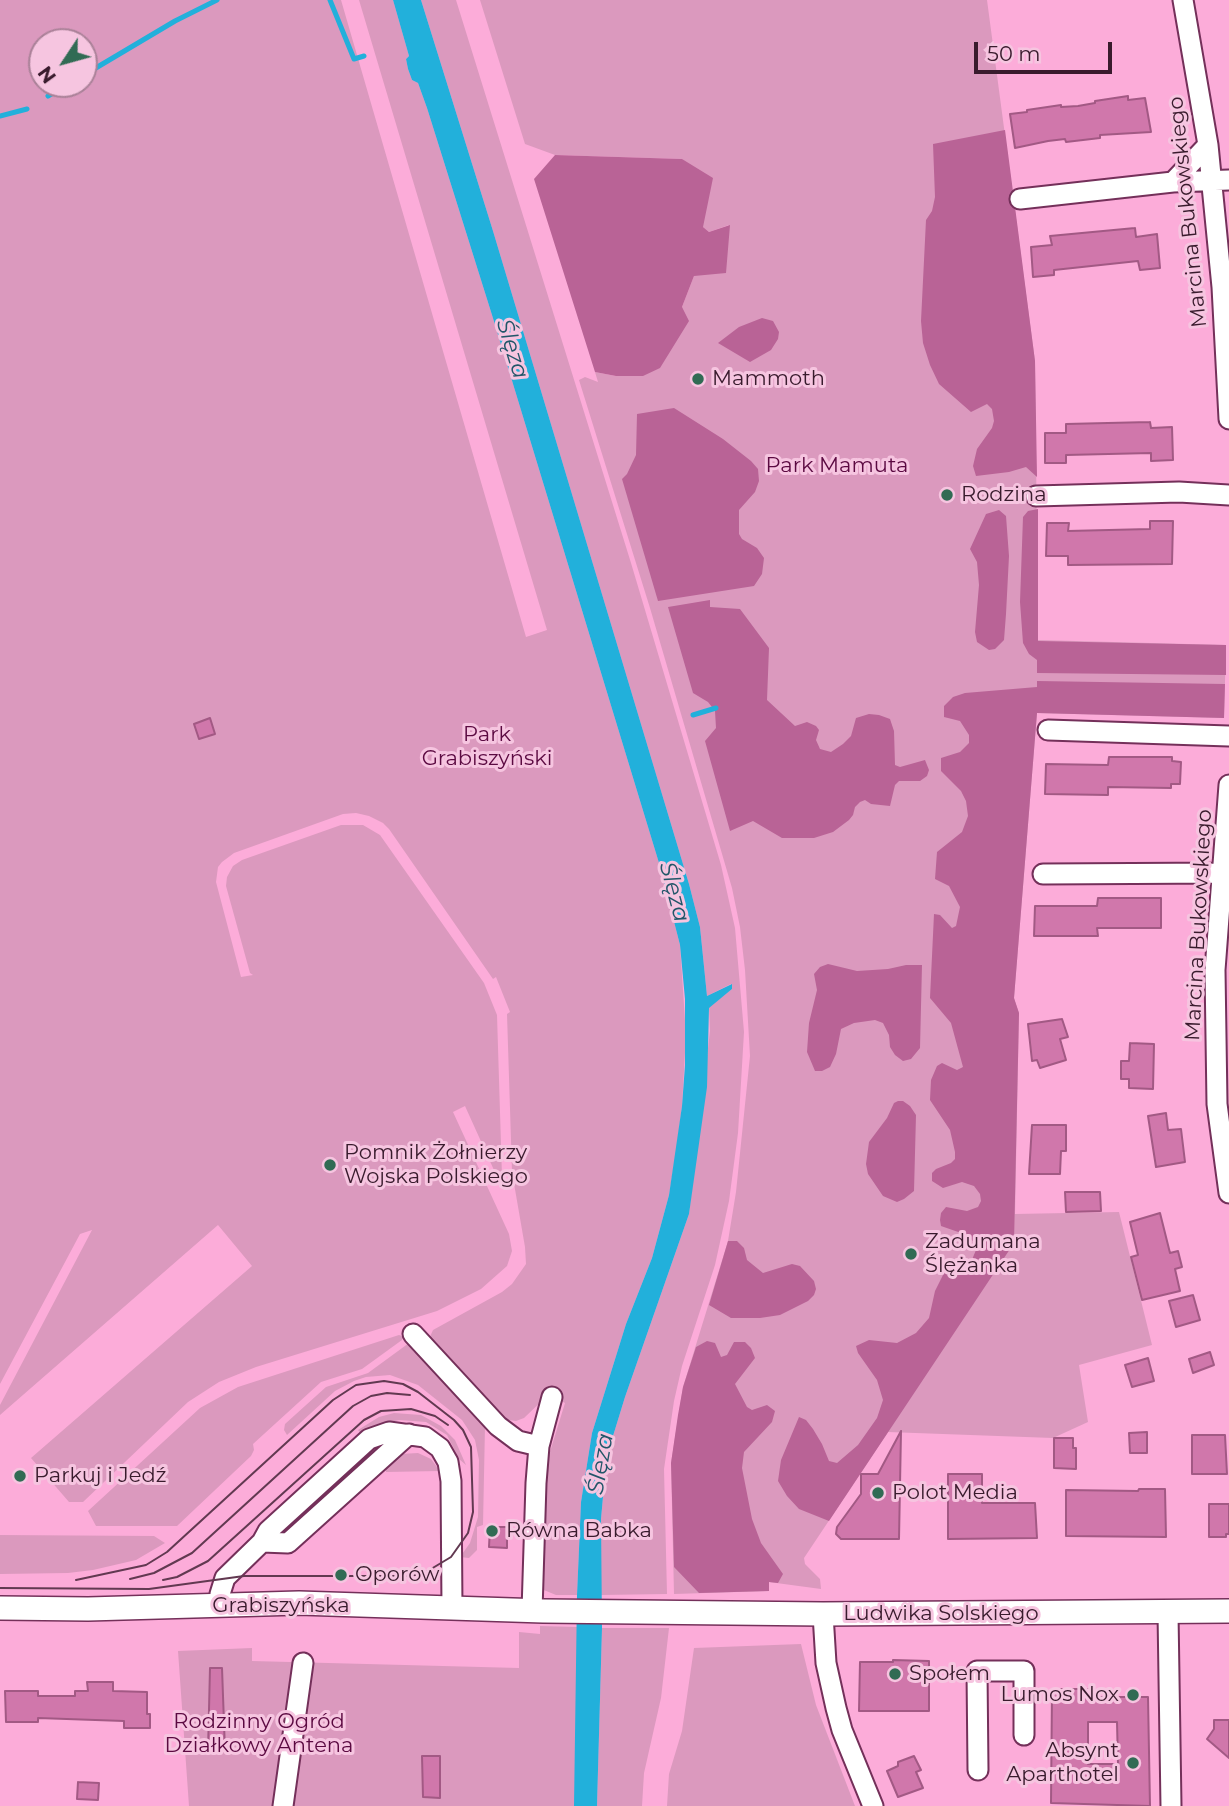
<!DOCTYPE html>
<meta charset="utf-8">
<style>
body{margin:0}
#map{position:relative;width:1229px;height:1806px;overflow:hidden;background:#fcacd9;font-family:Montserrat,sans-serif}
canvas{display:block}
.north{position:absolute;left:28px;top:28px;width:70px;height:70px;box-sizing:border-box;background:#f6c5e0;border:2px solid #aa8198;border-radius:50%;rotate:234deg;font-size:19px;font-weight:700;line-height:28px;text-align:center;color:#391b2d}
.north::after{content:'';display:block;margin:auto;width:24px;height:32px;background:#316b54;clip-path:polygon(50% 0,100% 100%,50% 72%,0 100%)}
.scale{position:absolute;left:974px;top:42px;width:138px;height:32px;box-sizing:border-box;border:4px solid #391b2d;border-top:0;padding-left:9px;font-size:21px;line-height:24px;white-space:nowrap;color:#391b2d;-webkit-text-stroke:5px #f6c5e0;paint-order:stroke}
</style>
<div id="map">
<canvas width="1229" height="1806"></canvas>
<div class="north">N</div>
<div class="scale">50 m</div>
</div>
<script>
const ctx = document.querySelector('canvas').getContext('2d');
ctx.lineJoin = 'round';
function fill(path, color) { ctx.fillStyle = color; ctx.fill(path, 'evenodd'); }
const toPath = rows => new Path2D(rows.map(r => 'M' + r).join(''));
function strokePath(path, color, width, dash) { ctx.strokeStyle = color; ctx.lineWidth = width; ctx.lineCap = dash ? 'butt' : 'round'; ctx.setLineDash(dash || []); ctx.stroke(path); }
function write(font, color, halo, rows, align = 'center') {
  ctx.font = font + ' Montserrat,sans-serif'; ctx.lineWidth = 6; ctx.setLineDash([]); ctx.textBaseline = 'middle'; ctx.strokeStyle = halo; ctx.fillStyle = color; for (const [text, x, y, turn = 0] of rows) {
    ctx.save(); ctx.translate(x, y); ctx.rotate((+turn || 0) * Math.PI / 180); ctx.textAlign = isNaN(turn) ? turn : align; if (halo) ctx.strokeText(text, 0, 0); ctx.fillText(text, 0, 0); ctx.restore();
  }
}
fill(toPath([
 [0,0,341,0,526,637,547,630,359,0,393,0,409,56,406,59,408,69,412,80,418,83,427,108,492,315,659,863,680,945,686,1035,682,1106,677,1146,669,1195,652,1258,626,1324,592,1433,581,1502,577,1595,556,1595,539,1588,541,1481,565,1403,549,1394,524,1418,516,1421,502,1419,429,1339,433,1330,502,1292,512,1284,526,1264,525,1247,512,1172,507,1014,510,1012,496,977,493,979,389,829,383,823,369,816,356,813,343,814,234,853,222,862,218,867,216,882,241,977,253,975,250,973,226,886,227,877,233,866,242,860,341,825,363,825,380,835,484,983,497,1015,502,1177,498,1179,465,1106,453,1112,509,1234,512,1251,507,1266,481,1289,437,1311,256,1367,219,1382,188,1402,83,1502,69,1502,31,1458,252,1266,218,1225,0,1415,0,1405,92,1230,80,1234,0,1384],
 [42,42,84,42,84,84,42,84],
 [421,0,456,0,631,563,721,865,735,928,744,1032,738,1133,729,1201,715,1265,682,1366,674,1401,664,1469,667,1594,601,1595,601,1519,604,1486,613,1436,625,1397,689,1214,710,1031,709,1007,732,989,731,984,707,996,700,927,689,884,493,231],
 [480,0,987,0,1035,361,1038,640,1226,645,1224,718,1037,713,1014,998,1019,1013,1015,1214,1119,1212,1152,1345,1079,1365,1088,1422,1053,1438,888,1432,804,1558,805,1564,820,1579,821,1589,769,1582,769,1591,674,1594,671,1463,683,1387,728,1241,736,1192,750,1056,745,970,740,927,732,888,650,608,579,380,585,377,598,382,595,372,616,376,682,307,694,276,729,225,709,232,703,227,682,159,555,155,525,144],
 [399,1335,402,1336,402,1340,362,1369,321,1382,253,1444,254,1450,251,1456,177,1526,96,1526,88,1511,200,1408,238,1387],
 [409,1343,485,1426,483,1525,477,1527,477,1550,469,1558,460,1557,470,1543,478,1517,479,1460,475,1440,462,1420,418,1385,390,1375,366,1377,354,1381,335,1391,287,1435,284,1430,285,1424,326,1387,368,1373],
 [394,1413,421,1415,441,1426,455,1440,466,1465,459,1459,447,1435,426,1422,399,1420,386,1423,364,1437,358,1430,379,1417],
 [418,1453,431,1459,440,1471,386,1472,386,1465,394,1458,401,1454],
 [0,1535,154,1536,165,1543,136,1560,93,1570,68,1573,0,1574],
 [540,1626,578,1627,575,1806,189,1806,178,1651,252,1648,252,1661,519,1668,519,1632,540,1634],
 [602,1628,669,1628,661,1698,644,1773,642,1806,597,1806],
 [801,1644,816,1705,855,1806,667,1806,669,1774,682,1731,694,1648]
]), '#db99be');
fill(toPath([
 [1005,130,1035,361,1037,477,1026,467,1009,472,976,476,973,466,977,449,992,428,994,421,992,409,987,404,971,412,939,384,930,365,923,343,921,321,926,220,932,211,935,197,933,144],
 [555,155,682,159,713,178,703,227,709,232,730,225,726,273,694,276,682,307,689,321,660,368,643,376,616,376,595,372,534,179],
 [762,318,773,321,779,332,778,339,771,350,750,362,718,343,739,327],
 [674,408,723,439,751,461,758,469,759,481,755,492,739,510,739,534,742,539,757,548,764,558,762,574,754,586,658,601,622,479,627,474,636,455,637,414],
 [1038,509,1038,641,1226,645,1226,675,1037,673,1037,660,1029,654,1023,643,1020,602,1023,517,1028,511],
 [999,510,1006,516,1009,556,1006,614,1004,640,995,649,989,650,977,642,975,632,979,585,977,562,970,549,986,514],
 [710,600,710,607,740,609,769,648,767,700,795,726,807,722,816,726,819,730,816,740,820,749,831,752,843,744,851,736,856,718,869,714,879,715,890,719,894,731,895,765,900,767,925,760,929,770,927,776,920,781,899,781,895,785,890,806,871,804,865,800,860,802,855,807,853,815,849,820,833,832,814,838,782,838,753,821,730,831,705,741,716,728,715,711,708,702,693,693,668,607],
 [1037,681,1225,684,1224,718,1037,713,1014,998,1019,1013,1014,1243,829,1521,799,1509,787,1496,778,1481,781,1460,799,1417,806,1420,813,1429,822,1444,829,1461,837,1463,858,1445,877,1418,883,1400,877,1380,858,1353,856,1346,869,1340,897,1343,916,1333,929,1318,935,1291,946,1269,971,1262,976,1250,973,1241,964,1234,941,1226,940,1220,941,1213,946,1207,967,1211,978,1207,981,1201,980,1194,974,1186,962,1182,943,1188,932,1181,932,1173,936,1169,951,1163,955,1159,955,1152,950,1130,930,1100,931,1080,937,1066,942,1063,957,1070,963,1067,951,1023,930,998,934,914,940,915,952,928,956,926,960,907,949,886,935,879,937,852,962,832,968,816,966,801,961,791,941,771,941,758,960,752,969,743,969,735,960,721,944,717,944,706,953,697,965,693,1037,687],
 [828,964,857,971,888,969,906,965,922,965,920,1048,911,1059,903,1061,895,1055,890,1047,889,1035,883,1023,875,1020,854,1023,841,1029,836,1054,830,1067,822,1071,815,1071,807,1052,809,1023,817,990,814,974,820,967],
 [898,1101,903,1101,910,1106,916,1115,914,1191,904,1199,897,1202,883,1196,868,1174,866,1164,869,1142,887,1118,894,1103],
 [728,1241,737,1241,744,1248,747,1260,763,1273,792,1264,800,1266,814,1281,816,1289,814,1295,808,1301,780,1315,760,1318,731,1318,709,1305],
 [707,1341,715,1343,721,1357,727,1355,734,1342,745,1342,751,1348,755,1358,735,1384,747,1407,752,1410,767,1405,775,1411,772,1422,744,1452,742,1468,752,1519,761,1543,783,1574,778,1583,769,1582,769,1591,699,1593,674,1567,671,1463,678,1415,683,1387,696,1347]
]), '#b96396');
fill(toPath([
 [393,0,421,0,493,231,689,884,700,927,707,996,732,984,732,989,709,1008,707,1087,689,1214,625,1397,613,1436,604,1486,601,1519,602,1628,597,1806,574,1806,577,1595,581,1502,592,1433,626,1324,652,1258,669,1195,682,1106,685,1065,685,999,680,945,659,863,492,315,427,108,418,83,412,80,408,69,406,59,409,56]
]), '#22b0db');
strokePath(toPath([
 [330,0,354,59,364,56],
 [84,75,175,21,217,0],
 [48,96,68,84],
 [0,116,27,109],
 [693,715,716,708]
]), '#22b0db', 5);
const building = toPath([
 [1128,96,1128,100,1145,98,1151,132,1100,135,1100,138,1066,142,1065,139,1048,141,1015,148,1010,114,1027,112,1027,110,1061,105,1061,107,1078,106,1095,103,1095,101,1128,96],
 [1135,228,1136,237,1157,234,1160,268,1140,270,1138,261,1054,270,1054,275,1033,277,1031,247,1052,245,1050,236,1135,228],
 [1150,422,1151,428,1172,427,1173,460,1151,461,1151,453,1066,455,1066,463,1045,463,1045,433,1066,433,1066,424,1150,422],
 [1150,521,1173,521,1172,564,1068,565,1068,556,1046,556,1047,523,1069,523,1068,531,1150,529,1150,521],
 [210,718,215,734,199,739,194,724,210,718],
 [1109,757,1172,757,1172,761,1181,762,1180,784,1171,784,1171,788,1108,787,1108,795,1045,794,1046,764,1108,765,1109,757],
 [1098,898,1161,898,1161,928,1097,928,1098,936,1034,936,1035,906,1097,906,1098,898],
 [1062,1019,1068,1037,1060,1039,1066,1060,1040,1068,1037,1060,1032,1061,1028,1024,1062,1019],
 [1130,1043,1154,1044,1153,1089,1129,1088,1129,1079,1121,1079,1121,1061,1129,1061,1130,1043],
 [1166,1113,1168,1130,1181,1129,1185,1162,1156,1167,1148,1116,1166,1113],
 [1032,1125,1066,1125,1066,1151,1061,1151,1060,1174,1029,1174,1032,1125],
 [1065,1192,1100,1192,1101,1211,1066,1212,1065,1192],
 [1160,1213,1170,1253,1178,1251,1182,1267,1175,1269,1180,1291,1142,1300,1131,1257,1138,1255,1130,1222,1160,1213],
 [1193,1295,1200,1320,1176,1327,1169,1301,1193,1295],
 [1210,1352,1214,1365,1193,1373,1189,1359,1210,1352],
 [1148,1358,1154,1381,1132,1387,1125,1365,1148,1358],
 [901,1431,899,1539,841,1539,836,1534,837,1527,861,1494,861,1474,878,1474,901,1431],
 [1147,1432,1147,1453,1130,1453,1129,1433,1147,1432],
 [1192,1435,1225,1435,1227,1474,1192,1474,1192,1435],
 [1054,1438,1073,1438,1073,1448,1076,1448,1076,1469,1054,1468,1054,1438],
 [948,1474,982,1474,982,1503,1035,1503,1037,1538,948,1539,948,1474],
 [1139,1489,1165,1489,1166,1537,1066,1536,1066,1490,1138,1491,1139,1489],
 [1209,1504,1229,1504,1229,1534,1226,1534,1226,1537,1209,1537,1209,1504],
 [490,1527,507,1527,507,1548,489,1547,490,1527],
 [893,1660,929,1661,929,1711,859,1711,860,1662,893,1662,893,1660],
 [210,1668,222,1668,225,1751,208,1751,210,1668],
 [87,1682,113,1682,113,1691,147,1692,147,1714,150,1714,150,1728,124,1728,124,1721,38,1718,38,1722,6,1722,5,1691,38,1691,38,1696,75,1696,75,1691,88,1691,87,1682],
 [1052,1689,1088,1689,1088,1697,1148,1697,1150,1806,1051,1803,1052,1689],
 [1088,1722,1117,1722,1118,1764,1088,1764,1088,1722],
 [1214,1720,1229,1720,1229,1758,1207,1739,1214,1729,1214,1720],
 [422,1756,440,1756,440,1798,423,1797,422,1756],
 [914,1756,921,1770,916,1772,923,1788,898,1797,887,1771,898,1766,898,1762,914,1756],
 [78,1782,99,1783,98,1800,77,1799,78,1782]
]);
fill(building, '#d077ab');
strokePath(building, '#a25984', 2);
const minor = toPath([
 [1183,0,1208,145,1222,287,1229,419],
 [1173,182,1208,145],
 [1020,199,1173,182,1229,180],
 [1036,496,1179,492,1229,495],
 [1048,730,1229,736],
 [1229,785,1215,970,1217,1104,1229,1193],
 [1043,874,1222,873],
 [413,1334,498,1426,518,1441,539,1446],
 [262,1542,288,1543,409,1434],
 [221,1605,220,1594,225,1578,262,1542,268,1531,369,1439,389,1432,425,1437,440,1448,448,1462,451,1481,452,1608],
 [532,1611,536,1483,539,1446,552,1397],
 [1168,1613,1171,1806],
 [823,1614,826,1663,836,1708,842,1730,873,1806],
 [978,1770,977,1671,1024,1671,1024,1735],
 [283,1806,303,1663]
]);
const major = toPath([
 [0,1608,88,1609,299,1603,543,1611,823,1614,1229,1611]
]);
strokePath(minor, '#74305a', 23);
strokePath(major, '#74305a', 26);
strokePath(minor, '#fff', 19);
strokePath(major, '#fff', 23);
strokePath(toPath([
 [130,1579,154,1573,192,1553,353,1406,371,1396,387,1393,410,1395],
 [163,1580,177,1577,208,1561,364,1420,381,1411,411,1409,435,1416,448,1425],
 [0,1588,149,1589,244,1576,411,1576,426,1572,451,1557,468,1533,473,1512,471,1447,463,1430,454,1420,418,1392,403,1384,384,1381,356,1385,333,1400,167,1552,146,1565,76,1580]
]), '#623951', 2);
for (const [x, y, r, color] of [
 [698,379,7,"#316b54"],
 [947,495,7,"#316b54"],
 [330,1165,7,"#316b54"],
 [911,1254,7,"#316b54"],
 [20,1476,7,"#316b54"],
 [878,1493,7,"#316b54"],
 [492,1531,7,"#316b54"],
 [341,1575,7,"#316b54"],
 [895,1674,7,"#316b54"],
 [1133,1695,7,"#316b54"],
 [1133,1763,7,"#316b54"]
]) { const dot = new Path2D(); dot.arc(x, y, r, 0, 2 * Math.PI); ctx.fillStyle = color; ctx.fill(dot); strokePath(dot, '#f6c5e0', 2.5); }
write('21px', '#391b2d', '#f6c5e0', [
 ["Marcina Bukowskiego",1188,212,-96],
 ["Marcina Bukowskiego",1199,925,-87],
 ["Grabiszyńska",281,1606],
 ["Ludwika Solskiego",941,1614]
]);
write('21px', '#391b2d', '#f6c5e0', [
 ["Mammoth",712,379],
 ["Rodzina",961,495],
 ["Pomnik Żołnierzy",344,1153],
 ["Wojska Polskiego",344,1177],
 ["Zadumana",925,1242],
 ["Ślężanka",925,1266],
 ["Parkuj i Jedź",34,1476],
 ["Polot Media",892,1493],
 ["Równa Babka",506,1531],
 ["Oporów",355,1575],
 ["Społem",909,1674],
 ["Lumos Nox",1119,1695,"right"],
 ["Absynt",1119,1751,"right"],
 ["Aparthotel",1119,1775,"right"]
], 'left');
write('21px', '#5b0941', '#f6c5e0', [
 ["Park Mamuta",837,466],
 ["Park",487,735],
 ["Grabiszyński",487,759],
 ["Rodzinny Ogród",259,1722],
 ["Działkowy Antena",259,1746]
]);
write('italic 23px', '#225669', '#f6c5e0', [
 ["Ślęza",512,349,73],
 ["Ślęza",674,892,75],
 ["Ślęza",601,1464,-80]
]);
</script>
